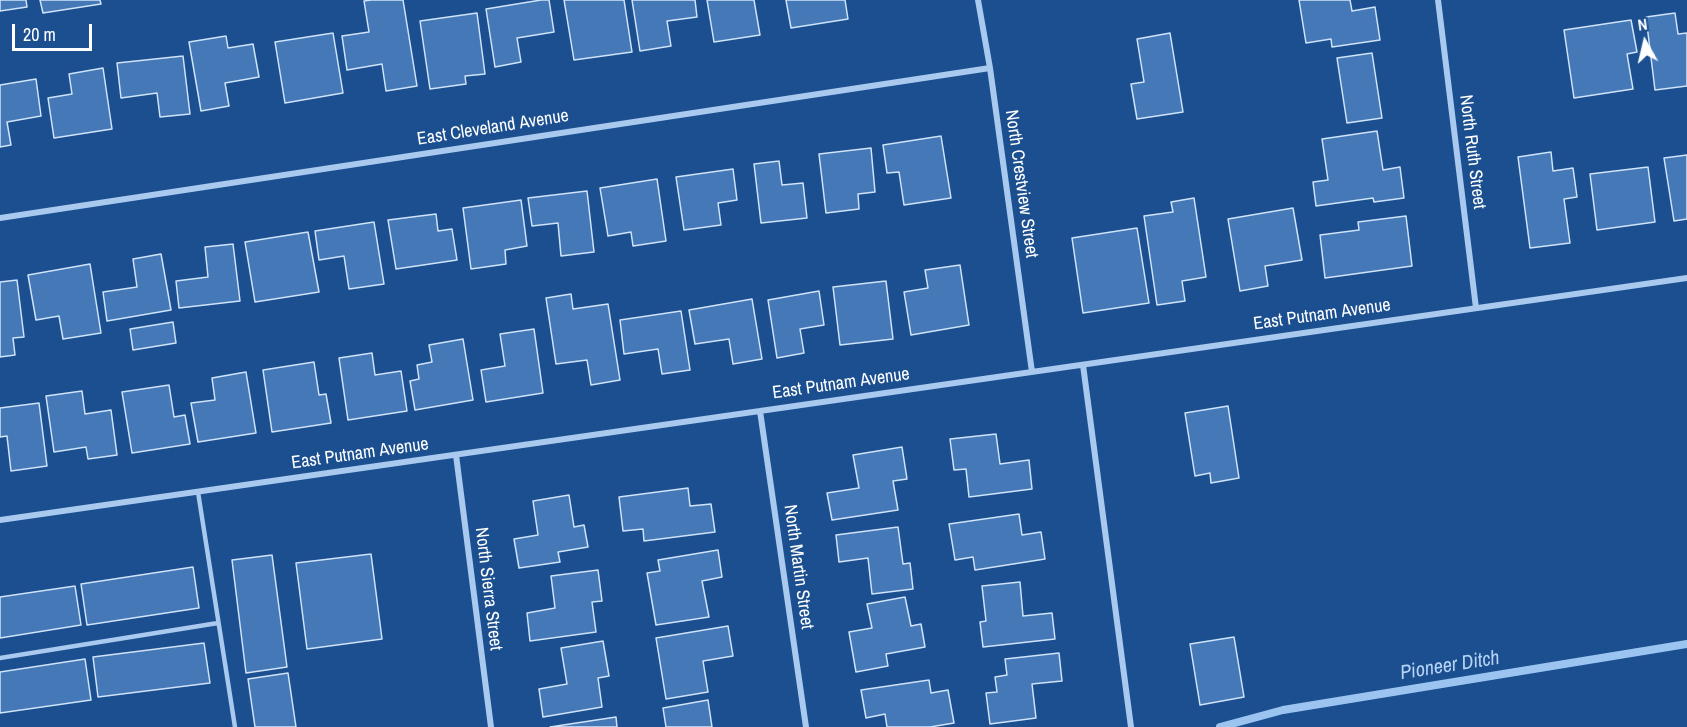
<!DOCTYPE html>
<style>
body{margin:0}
#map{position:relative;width:1687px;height:727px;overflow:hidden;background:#1b4f8f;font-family:"Archivo Narrow",sans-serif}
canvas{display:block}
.north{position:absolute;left:1615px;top:12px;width:60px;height:60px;-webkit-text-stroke:4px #1b4f8f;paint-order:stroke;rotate:352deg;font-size:16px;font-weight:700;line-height:24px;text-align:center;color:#fff}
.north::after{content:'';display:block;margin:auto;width:21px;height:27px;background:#fff;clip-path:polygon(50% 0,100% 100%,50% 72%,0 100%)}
.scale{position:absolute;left:12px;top:24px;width:80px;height:27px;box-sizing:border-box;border:3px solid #fff;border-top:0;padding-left:8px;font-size:18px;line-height:21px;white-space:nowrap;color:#fff;-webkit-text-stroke:4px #1b4f8f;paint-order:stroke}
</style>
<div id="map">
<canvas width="1687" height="727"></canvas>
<div class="north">N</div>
<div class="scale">20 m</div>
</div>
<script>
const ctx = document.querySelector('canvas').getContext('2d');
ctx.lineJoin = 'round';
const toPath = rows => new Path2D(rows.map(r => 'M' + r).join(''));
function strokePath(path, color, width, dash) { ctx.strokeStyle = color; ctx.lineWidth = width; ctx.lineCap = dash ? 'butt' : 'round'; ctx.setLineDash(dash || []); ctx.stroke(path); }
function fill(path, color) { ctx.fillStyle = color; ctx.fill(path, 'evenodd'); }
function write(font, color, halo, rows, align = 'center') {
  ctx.font = font + ' "Archivo Narrow",sans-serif'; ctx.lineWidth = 6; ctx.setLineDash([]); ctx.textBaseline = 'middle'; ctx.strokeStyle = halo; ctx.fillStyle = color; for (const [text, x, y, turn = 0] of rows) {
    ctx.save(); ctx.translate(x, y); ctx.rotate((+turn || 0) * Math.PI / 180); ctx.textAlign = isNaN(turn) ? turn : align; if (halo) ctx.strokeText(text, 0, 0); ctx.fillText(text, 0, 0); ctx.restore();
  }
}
strokePath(toPath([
 [1220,727,1283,710,1687,644]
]), '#9cc4f0', 8);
const building = toPath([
 [0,0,26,0,27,7,0,11,0,0],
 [40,0,100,0,101,4,43,13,40,0],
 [371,0,403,0,417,86,386,91,382,64,347,70,342,36,369,32,364,1,371,0],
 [541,0,549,0,554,32,517,38,521,62,495,67,486,9,541,0],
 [564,0,624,0,632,52,574,60,564,0],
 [632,0,695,0,697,17,667,21,671,46,640,51,632,0],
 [707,0,754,0,760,35,714,42,707,0],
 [786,0,845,0,848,19,791,28,786,0],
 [1299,0,1350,0,1352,11,1375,7,1380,40,1332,47,1331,39,1306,43,1299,0],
 [477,13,485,74,465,76,466,84,430,89,420,21,477,13],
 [1675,13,1678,34,1687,33,1687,86,1655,90,1646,17,1675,13],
 [1631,20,1637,52,1627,54,1633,89,1574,98,1564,30,1631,20],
 [333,33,343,93,285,103,275,42,333,33],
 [1170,33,1183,112,1137,119,1131,84,1144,82,1137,39,1170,33],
 [226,36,228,48,253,44,259,77,225,83,229,106,201,111,189,42,226,36],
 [1372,53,1382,118,1347,123,1337,58,1372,53],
 [183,56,190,114,160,117,157,93,121,98,117,63,183,56],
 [103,68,112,129,54,138,48,98,72,94,69,74,103,68],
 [36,79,41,116,7,122,11,145,0,147,0,85,36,79],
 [1377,131,1383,170,1400,167,1404,198,1374,202,1373,198,1316,206,1313,182,1328,180,1322,139,1377,131],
 [941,136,951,198,904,205,899,172,887,173,883,145,941,136],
 [871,148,875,192,858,194,859,209,826,213,819,154,871,148],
 [1551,152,1553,171,1573,168,1577,197,1564,199,1570,243,1530,248,1518,157,1551,152],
 [1687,155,1687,219,1674,221,1664,158,1687,155],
 [779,161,782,185,803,183,807,218,761,223,754,164,779,161],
 [1648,167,1655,222,1597,230,1590,174,1648,167],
 [733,169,737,200,718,203,721,225,684,230,676,177,733,169],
 [657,179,666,241,633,246,631,232,608,236,600,188,657,179],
 [587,191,594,252,561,256,558,223,532,226,528,198,587,191],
 [1194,198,1206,277,1182,281,1185,301,1157,305,1144,216,1173,212,1171,202,1194,198],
 [521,200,527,246,505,250,506,264,471,269,463,208,521,200],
 [1293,208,1302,260,1265,266,1268,286,1240,291,1228,219,1293,208],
 [436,214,438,231,452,229,457,260,396,269,388,220,436,214],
 [1406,216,1412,266,1325,278,1320,235,1359,230,1358,222,1406,216],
 [374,222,384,284,349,289,344,256,319,260,315,231,374,222],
 [1137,228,1149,303,1083,313,1072,238,1137,228],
 [308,232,319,292,255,302,245,242,308,232],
 [233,244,240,301,179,308,176,281,208,277,205,247,233,244],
 [161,254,171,310,107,321,103,292,137,287,133,259,161,254],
 [90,264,101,333,63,339,59,316,36,320,28,275,90,264],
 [960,265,969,325,911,335,904,292,928,288,925,270,960,265],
 [17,280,24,337,13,338,15,355,0,357,0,282,17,280],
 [886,281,893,339,840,345,833,287,886,281],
 [819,291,824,325,800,329,804,353,777,358,768,300,819,291],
 [571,294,573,309,608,304,620,380,591,385,587,360,556,364,546,298,571,294],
 [752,299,762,359,733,364,729,339,695,344,689,310,752,299],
 [681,311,690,370,662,374,658,349,624,354,620,320,681,311],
 [173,322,176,343,133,350,130,329,173,322],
 [534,329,543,393,486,402,481,370,505,366,500,334,534,329],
 [463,339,473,400,415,410,410,381,419,379,417,365,432,362,429,345,463,339],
 [372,353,375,375,401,371,407,411,348,420,339,358,372,353],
 [314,362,319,395,326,394,331,423,272,432,263,370,314,362],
 [246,372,256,433,198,442,191,403,215,400,212,378,246,372],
 [169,385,174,417,185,415,190,444,132,453,122,392,169,385],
 [82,391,85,414,111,410,117,455,88,459,86,447,54,452,46,396,82,391],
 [39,403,47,466,11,471,7,436,0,437,0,408,39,403],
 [1228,406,1239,478,1211,483,1210,473,1195,476,1185,413,1228,406],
 [996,434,1000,464,1029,460,1032,489,969,497,966,469,954,470,950,439,996,434],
 [902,447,907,479,893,481,898,510,832,520,827,493,859,488,853,455,902,447],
 [688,488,690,506,711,504,715,532,644,541,643,529,623,531,619,497,688,488],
 [569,495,574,527,584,525,588,547,558,552,560,562,519,568,514,539,538,535,533,501,569,495],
 [1019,514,1022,535,1041,532,1045,559,975,570,973,557,955,560,949,524,1019,514],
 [898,527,903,564,910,563,913,589,872,594,868,558,839,562,836,535,898,527],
 [718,550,722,577,702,581,709,617,656,625,647,573,660,571,658,560,718,550],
 [371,554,382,639,307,649,296,563,371,554],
 [272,555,287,667,246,673,232,560,272,555],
 [193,567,199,608,87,625,81,584,193,567],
 [598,570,602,601,592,602,596,632,530,641,527,613,555,608,551,576,598,570],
 [1020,582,1023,616,1052,613,1055,639,983,647,980,622,986,621,982,586,1020,582],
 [75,586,81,625,0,638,0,597,75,586],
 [905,597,911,626,921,624,925,647,886,654,888,666,856,672,849,632,872,628,867,604,905,597],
 [728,626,733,656,703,661,708,692,666,699,656,638,728,626],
 [1234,637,1244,697,1200,705,1190,644,1234,637],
 [603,641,609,676,598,678,602,707,543,717,539,689,567,684,561,648,603,641],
 [204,643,210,683,98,697,93,657,204,643],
 [1059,653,1062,681,1032,684,1036,718,990,724,986,693,997,692,995,677,1007,675,1005,659,1059,653],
 [85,659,91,700,0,713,0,672,85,659],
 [288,673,296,727,255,727,248,679,288,673],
 [929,680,931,693,948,690,954,723,930,727,887,727,885,714,866,718,861,690,929,680],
 [708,700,712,727,666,727,663,708,708,700],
 [616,717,617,727,550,727,616,717]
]);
fill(building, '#4478b7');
strokePath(building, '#cfe3fa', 1.5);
strokePath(toPath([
 [198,492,235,727],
 [0,658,218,623]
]), '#a9c9ee', 4.5);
strokePath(toPath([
 [978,0,990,68,1032,372],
 [1438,0,1476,308],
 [0,218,990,68],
 [1083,365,1131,727],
 [760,411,806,727],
 [456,455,491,727],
 [0,520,1687,278]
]), '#a9c9ee', 6);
write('18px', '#fff', '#1b4f8f', [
 ["East Cleveland Avenue",493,128,-9],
 ["North Ruth Street",1472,152,83],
 ["North Crestview Street",1021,184,82],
 ["East Putnam Avenue",1322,315,-8],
 ["East Putnam Avenue",841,384,-8],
 ["East Putnam Avenue",360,454,-8],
 ["North Martin Street",798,567,82],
 ["North Sierra Street",488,589,83]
]);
write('italic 20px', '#b5d3f5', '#1b4f8f', [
 ["Pioneer Ditch",1450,666,-9]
]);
</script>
